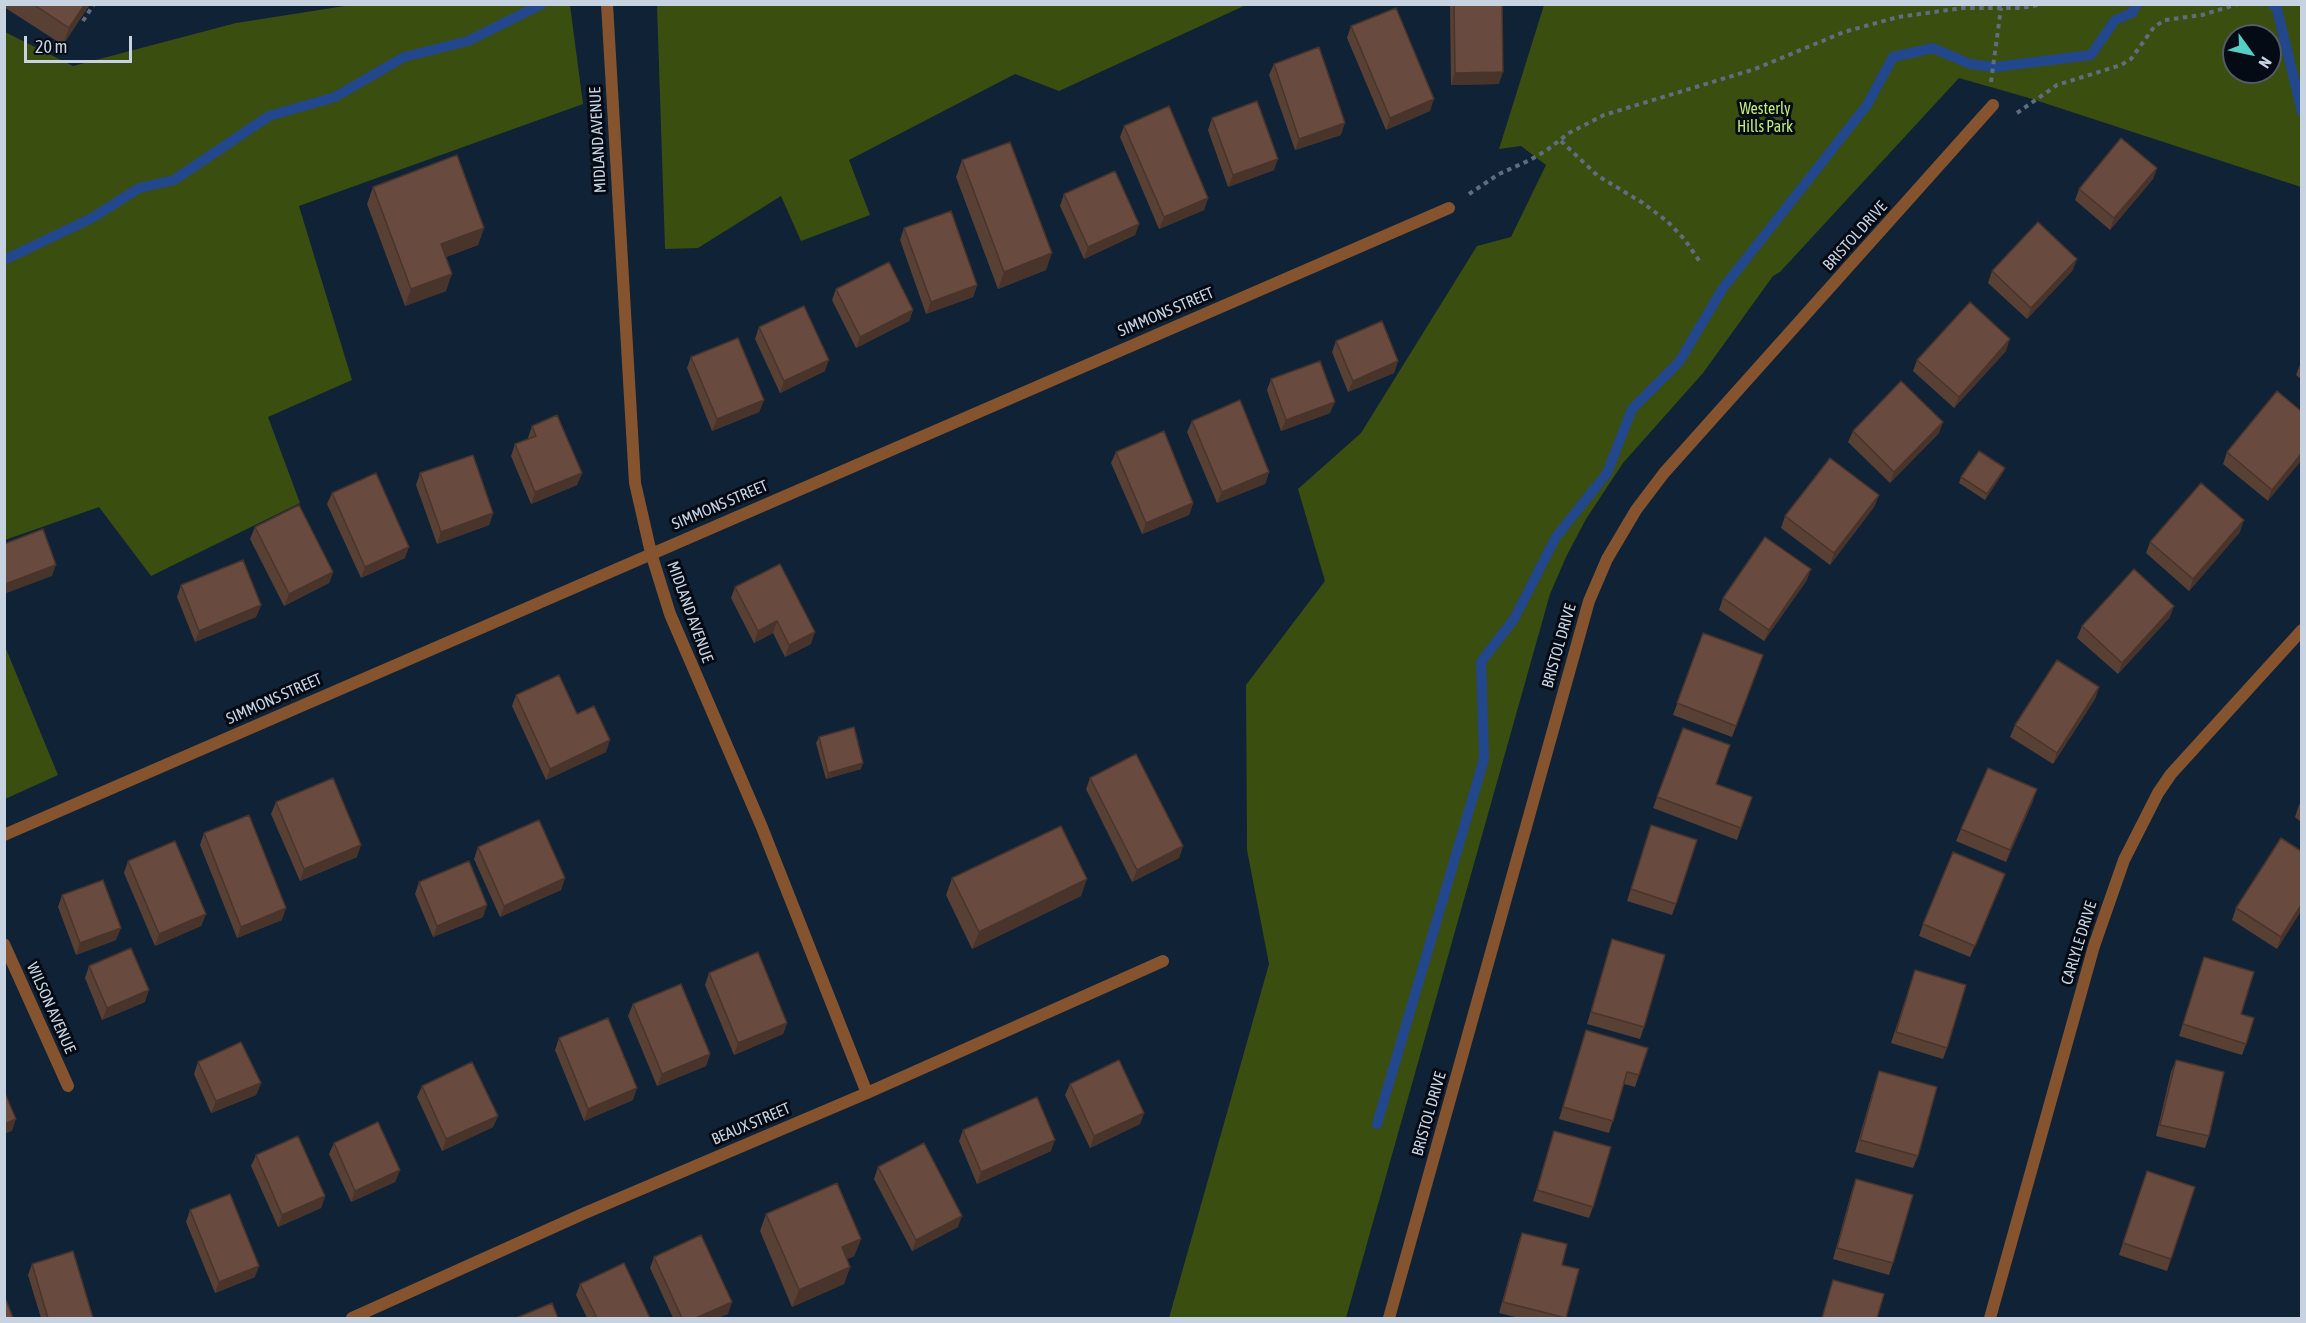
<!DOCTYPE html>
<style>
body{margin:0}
#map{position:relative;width:2306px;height:1323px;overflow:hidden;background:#0f2236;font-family:"Asap Condensed",sans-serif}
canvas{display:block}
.frame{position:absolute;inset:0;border:6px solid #c7d3e0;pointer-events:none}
.north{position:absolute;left:2222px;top:24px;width:60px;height:60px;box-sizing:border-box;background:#040b14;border:2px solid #525b66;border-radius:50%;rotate:123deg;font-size:16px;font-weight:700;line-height:24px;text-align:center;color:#c7d3e0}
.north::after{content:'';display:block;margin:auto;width:21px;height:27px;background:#55cec4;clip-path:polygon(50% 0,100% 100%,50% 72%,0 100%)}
.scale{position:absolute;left:24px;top:36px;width:108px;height:27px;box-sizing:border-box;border:3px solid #c7d3e0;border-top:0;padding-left:8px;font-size:18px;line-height:21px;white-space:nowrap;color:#c7d3e0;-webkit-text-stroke:4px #040b14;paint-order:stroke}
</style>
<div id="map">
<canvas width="2306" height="1323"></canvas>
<div class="frame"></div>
<div class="north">N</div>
<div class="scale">20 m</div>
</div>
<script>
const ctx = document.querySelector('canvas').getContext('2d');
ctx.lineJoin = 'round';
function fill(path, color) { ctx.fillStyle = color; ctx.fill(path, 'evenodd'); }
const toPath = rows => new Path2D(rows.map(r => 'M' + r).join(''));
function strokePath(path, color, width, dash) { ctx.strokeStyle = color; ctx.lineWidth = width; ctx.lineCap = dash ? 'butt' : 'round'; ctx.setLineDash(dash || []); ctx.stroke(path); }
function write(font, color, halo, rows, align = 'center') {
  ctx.font = font + ' "Asap Condensed",sans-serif'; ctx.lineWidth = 6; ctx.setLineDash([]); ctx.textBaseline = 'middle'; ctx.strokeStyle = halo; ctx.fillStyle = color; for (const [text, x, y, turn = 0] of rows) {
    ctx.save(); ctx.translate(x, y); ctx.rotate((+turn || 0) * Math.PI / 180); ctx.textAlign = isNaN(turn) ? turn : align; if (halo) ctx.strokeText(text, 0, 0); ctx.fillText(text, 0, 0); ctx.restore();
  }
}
fill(toPath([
 [351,5,570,5,583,104,299,206,352,380,268,417,300,503,151,576,99,507,5,540,5,32,73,66,236,23],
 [657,5,657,4,1246,5,1059,91,1015,74,849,160,870,215,801,241,781,196,698,248,665,249],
 [1544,5,2301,5,2301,187,2029,98,1959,78,1780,272,1773,276,1703,373,1623,463,1586,519,1566,557,1550,594,1346,1318,1169,1318,1269,964,1247,850,1246,685,1325,581,1298,489,1361,433,1477,246,1511,237,1546,165,1521,146,1499,149],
 [2234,36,2270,36,2270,72,2234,72],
 [4,644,58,775,5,799,4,799]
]), '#3a4e10');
strokePath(toPath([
 [2272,4,2277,9,2302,112],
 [4,260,92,218,139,188,174,180,269,116,335,97,404,57,468,41,542,4],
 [1377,1124,1484,759,1481,662,1514,619,1556,537,1607,473,1632,409,1679,362,1723,288,1867,105,1893,57,1933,48,1970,64,1995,67,2091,55,2115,20,2132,13,2137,4]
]), '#23478d', 10);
strokePath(toPath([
 [83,21,94,4],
 [1991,82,2001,8],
 [2017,113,2057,85,2121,65,2131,59,2154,27,2165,20,2202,15,2238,4],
 [1561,141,1598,176,1643,203,1668,222,1685,240,1700,262],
 [1469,194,1499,174,1530,160,1547,150,1569,133,1604,115,1755,69,1844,32,1898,17,1963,8,2021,8,2044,4]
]), '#5e6e7f', 4, [4.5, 4.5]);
strokePath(toPath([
 [607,4,635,483,651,553,670,614,761,825,867,1093],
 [4,835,1449,208],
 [4,944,68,1086],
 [352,1318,585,1213,867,1093,1163,961],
 [1389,1318,1589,601,1607,559,1636,510,1664,473,1993,105],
 [1990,1318,2094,946,2124,860,2158,793,2171,774,2302,630]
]), '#85542f', 12);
fill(toPath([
 [4,4,90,4,63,45,4,7],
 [1450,4,1502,4,1499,84,1451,85],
 [1351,26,1430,111,1386,130,1347,38],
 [1274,64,1341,135,1295,150,1269,75],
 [1212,118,1274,170,1228,187,1208,130],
 [1124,126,1208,198,1204,210,1159,229,1120,137],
 [962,160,1046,270,998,289,956,177],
 [2157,168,2153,179,2110,230,2075,200,2079,189],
 [373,187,484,228,478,245,446,257,446,291,405,306,367,204],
 [1064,194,1139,224,1135,235,1084,259,1060,206],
 [904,228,977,285,973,297,926,314,900,240],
 [2073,270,2027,319,1988,283,1992,271],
 [836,289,913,310,909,321,856,348,832,300],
 [759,327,825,371,780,393,755,339],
 [1336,341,1398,361,1394,373,1348,392,1332,352],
 [2006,351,1954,408,1913,371,1917,360],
 [691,357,764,400,759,412,712,431,687,368],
 [2301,362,2301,379,2296,375],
 [1271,379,1330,413,1281,431,1267,390],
 [2301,411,2268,501,2223,464,2227,452],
 [1192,421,1269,472,1265,484,1217,503,1187,432],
 [532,426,582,473,577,485,531,504,511,456,515,444,528,439,528,438],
 [1853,431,1939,433,1890,483,1848,442],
 [1116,452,1193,503,1189,515,1142,534,1111,463],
 [2005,468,2002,474,1985,500,1959,483,1961,477],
 [420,473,493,513,489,525,437,544,416,485],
 [332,493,405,558,361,578,327,504],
 [1879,495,1874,507,1830,565,1781,528,1785,516],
 [255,527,333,572,329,583,284,606,250,539],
 [2240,532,2189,591,2146,553,2150,542],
 [1807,580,1764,641,1719,610,1723,598],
 [181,585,261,605,256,617,195,642,177,597],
 [735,587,811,644,785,657,773,633,754,643,731,598],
 [2170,617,2118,674,2077,638,2082,626],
 [1703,633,1763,655,1732,737,1673,715],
 [2099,687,2095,699,2053,764,2010,737,2015,725],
 [516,695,577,714,606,752,546,780,512,706],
 [1683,728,1716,784,1752,797,1737,840,1653,808],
 [819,737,861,769,826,779,816,743],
 [1090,778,1183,846,1179,858,1132,882,1086,789],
 [2033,801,2006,862,1956,841,1961,829],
 [276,802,357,857,300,881,271,814],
 [2301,802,2301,822,2295,817,2299,805],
 [1651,825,1676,904,1672,915,1627,901],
 [204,833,282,920,237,938,200,845],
 [478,847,565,878,561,890,500,917,474,859],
 [128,861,206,914,201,926,155,946,124,873],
 [2005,874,1970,957,1919,936,1923,924],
 [952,878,1081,896,972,949,946,895],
 [419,882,483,917,433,937,415,894],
 [62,895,116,940,76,955,58,907],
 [2236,908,2301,911,2277,949,2232,920],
 [1612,939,1644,1027,1640,1039,1587,1024],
 [2204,957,2241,1014,2246,1044,2242,1055,2179,1036],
 [89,966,145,1002,102,1020,85,978],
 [1915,970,1947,1048,1943,1059,1891,1043],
 [709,973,787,1023,783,1034,734,1055,705,985],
 [633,1004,710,1054,706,1066,657,1086,628,1016],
 [1586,1030,1639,1075,1635,1087,1624,1084,1609,1133,1559,1119],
 [559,1038,633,1100,584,1121,555,1050],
 [2176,1060,2209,1136,2205,1148,2156,1136,2171,1072],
 [198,1062,261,1083,256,1095,211,1113,194,1074],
 [1879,1071,1918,1156,1913,1168,1855,1152,1875,1083],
 [1070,1084,1144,1113,1140,1124,1090,1148,1065,1095],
 [422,1086,498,1116,493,1127,442,1151,417,1097],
 [963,1130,1051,1151,977,1184,959,1141],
 [1554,1131,1593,1207,1589,1218,1533,1201],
 [334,1143,400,1170,395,1182,351,1202,329,1154],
 [256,1155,325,1196,321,1208,278,1227,251,1166],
 [878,1167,958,1227,912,1251,874,1179],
 [1856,1179,1893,1263,1889,1275,1833,1259,1852,1190],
 [2143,1182,2171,1259,2167,1271,2119,1255],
 [190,1210,255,1277,215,1293,186,1222],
 [766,1214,861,1239,854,1256,847,1259,850,1267,844,1284,792,1307,760,1231],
 [1522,1233,1562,1265,1566,1318,1519,1318,1499,1313,1518,1244],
 [654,1257,728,1314,717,1318,673,1318,650,1268],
 [32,1264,93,1318,41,1318,28,1275],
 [580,1284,650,1318,587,1318,576,1295]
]), '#594035');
fill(toPath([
 [85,4,90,4,63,45,69,28],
 [1503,72,1499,84,1451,85,1455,73],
 [1434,99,1430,111,1386,130,1390,118],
 [1345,123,1341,135,1295,150,1299,139],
 [1278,159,1274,170,1228,187,1233,175],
 [2157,168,2153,179,2110,230,2114,218],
 [1208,198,1204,210,1159,229,1164,217],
 [1139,224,1135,235,1084,259,1088,247],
 [484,228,478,245,435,261,441,244],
 [1052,253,1046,270,998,289,1004,272],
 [2077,259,2073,270,2027,319,2031,308],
 [452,274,446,291,405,306,411,289],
 [977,285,973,297,926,314,931,302],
 [913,310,909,321,856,348,860,337],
 [2010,339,2006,351,1954,408,1959,397],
 [829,360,825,371,780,393,784,381],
 [1398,361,1394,373,1348,392,1353,381],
 [764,400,759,412,712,431,717,419],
 [1335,402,1330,413,1281,431,1286,420],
 [1943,422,1939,433,1890,483,1894,472],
 [2301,454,2301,461,2268,501,2272,490],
 [2005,468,2002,474,1985,500,1987,494],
 [1269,472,1265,484,1217,503,1222,492],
 [582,473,577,485,531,504,535,492],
 [1879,495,1874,507,1830,565,1834,553],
 [1193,503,1189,515,1142,534,1146,523],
 [493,513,489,525,437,544,441,532],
 [2244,520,2240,532,2189,591,2193,579],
 [409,547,405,558,361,578,365,567],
 [56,565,52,576,4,594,5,584],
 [1811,569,1807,580,1764,641,1769,630],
 [333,572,329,583,284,606,289,594],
 [261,605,256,617,195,642,199,631],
 [2174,606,2170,617,2118,674,2122,663],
 [777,621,773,633,754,643,758,631],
 [815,632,811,644,785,657,789,645],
 [2099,687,2095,699,2053,764,2057,753],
 [610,740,606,752,546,780,550,769],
 [863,763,861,769,826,779,828,773],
 [2037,789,2033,801,2006,862,2010,850],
 [361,845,357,857,300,881,304,869],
 [1183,846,1179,858,1132,882,1137,870],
 [2005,874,2001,886,1970,957,1975,946],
 [565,878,561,890,500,917,504,906],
 [1087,879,1081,896,972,949,979,932],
 [487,905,483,917,433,937,437,926],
 [2301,905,2301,911,2277,949,2281,937],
 [286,908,282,920,237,938,241,927],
 [206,914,201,926,155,946,159,934],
 [121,928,116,940,76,955,80,943],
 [149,990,145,1002,102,1020,107,1008],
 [787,1023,783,1034,734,1055,738,1043],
 [710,1054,706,1066,657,1086,662,1074],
 [261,1083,256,1095,211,1113,216,1101],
 [637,1088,633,1100,584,1121,588,1109],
 [1144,1113,1140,1124,1090,1148,1094,1136],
 [498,1116,493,1127,442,1151,446,1139],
 [16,1119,12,1131,4,1134,4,1124],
 [1055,1140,1051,1151,977,1184,981,1172],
 [400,1170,395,1182,351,1202,355,1191],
 [325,1196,321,1208,278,1227,282,1215],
 [962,1216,958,1227,912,1251,916,1240],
 [861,1239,854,1256,836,1264,842,1247],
 [259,1266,255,1277,215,1293,219,1282],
 [850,1267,844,1284,792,1307,799,1290],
 [732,1302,728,1314,717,1318,696,1318]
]), '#49342b');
const building = toPath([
 [33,4,85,4,69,28,33,4],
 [1454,4,1502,4,1503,72,1455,73,1454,4],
 [1396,8,1434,99,1390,118,1351,26,1396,8],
 [1319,47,1345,123,1299,139,1274,64,1319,47],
 [1257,101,1278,159,1233,175,1212,118,1257,101],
 [1169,106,1208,198,1164,217,1124,126,1169,106],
 [2121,138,2157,168,2114,218,2079,189,2121,138],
 [1010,142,1052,253,1004,272,962,160,1010,142],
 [457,155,484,228,441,244,452,274,411,289,373,187,457,155],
 [1115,171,1139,224,1088,247,1064,194,1115,171],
 [951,211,977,285,931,302,904,228,951,211],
 [2038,222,2077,259,2031,308,1992,271,2038,222],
 [889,262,913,310,860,337,836,289,889,262],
 [1970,302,2010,339,1959,397,1917,360,1970,302],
 [804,306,829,360,784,381,759,327,804,306],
 [1382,321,1398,361,1353,381,1336,341,1382,321],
 [738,338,764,400,717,419,691,357,738,338],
 [1320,361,1335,402,1286,420,1271,379,1320,361],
 [1901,381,1943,422,1894,472,1853,431,1901,381],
 [2277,391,2301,411,2301,454,2272,490,2227,452,2277,391],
 [1240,400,1269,472,1222,492,1192,421,1240,400],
 [557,415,582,473,535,492,515,444,536,436,532,426,557,415],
 [1164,431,1193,503,1146,523,1116,452,1164,431],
 [1979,451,2005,468,1987,494,1961,477,1979,451],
 [473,455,493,513,441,532,420,473,473,455],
 [1830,458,1879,495,1834,553,1785,516,1830,458],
 [376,473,409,547,365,567,332,493,376,473],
 [2201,483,2244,520,2193,579,2150,542,2201,483],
 [299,505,333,572,289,594,255,527,299,505],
 [43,529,56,565,5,584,4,544,43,529],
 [1765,537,1811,569,1769,630,1723,598,1765,537],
 [243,560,261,605,199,631,181,585,243,560],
 [780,564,815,632,789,645,777,621,758,631,735,587,780,564],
 [2134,569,2174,606,2122,663,2082,626,2134,569],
 [1703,633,1763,655,1736,726,1677,703,1703,633],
 [2057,660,2099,687,2057,753,2015,725,2057,660],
 [559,675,577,714,594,706,610,740,550,769,516,695,559,675],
 [854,727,863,763,828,773,819,737,854,727],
 [1683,728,1730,745,1716,784,1752,797,1741,828,1657,797,1683,728],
 [1136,754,1183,846,1137,870,1090,778,1136,754],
 [1988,768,2037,789,2010,850,1961,829,1988,768],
 [333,778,361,845,304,869,276,802,333,778],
 [249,815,286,908,241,927,204,833,249,815],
 [539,820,565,878,504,906,478,847,539,820],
 [1651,825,1697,840,1676,904,1631,889,1651,825],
 [1061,826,1087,879,979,932,952,878,1061,826],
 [2281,838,2301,851,2301,905,2281,937,2236,908,2281,838],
 [175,841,206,914,159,934,128,861,175,841],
 [1953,852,2005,874,1975,946,1923,924,1953,852],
 [469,861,487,905,437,926,419,882,469,861],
 [103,880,121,928,80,943,62,895,103,880],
 [1612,939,1665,955,1644,1027,1591,1012,1612,939],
 [131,948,149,990,107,1008,89,966,131,948],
 [758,952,787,1023,738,1043,709,973,758,952],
 [2204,957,2254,972,2241,1014,2254,1018,2246,1044,2183,1024,2204,957],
 [1915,970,1966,985,1947,1048,1896,1032,1915,970],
 [681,984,710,1054,662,1074,633,1004,681,984],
 [608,1018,637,1088,588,1109,559,1038,608,1018],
 [1586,1030,1648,1048,1639,1075,1627,1072,1613,1121,1563,1107,1586,1030],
 [241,1042,261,1083,216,1101,198,1062,241,1042],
 [1119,1060,1144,1113,1094,1136,1070,1084,1119,1060],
 [2176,1060,2224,1072,2209,1136,2160,1125,2176,1060],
 [472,1062,498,1116,446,1139,422,1086,472,1062],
 [1879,1071,1937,1087,1918,1156,1860,1140,1879,1071],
 [4,1091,16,1119,4,1124,4,1091],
 [1037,1097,1055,1140,981,1172,963,1130,1037,1097],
 [378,1122,400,1170,355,1191,334,1143,378,1122],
 [1554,1131,1611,1147,1593,1207,1537,1190,1554,1131],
 [298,1136,325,1196,282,1215,256,1155,298,1136],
 [924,1143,962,1216,916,1240,878,1167,924,1143],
 [2147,1171,2195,1187,2171,1259,2123,1243,2147,1171],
 [1856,1179,1913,1195,1893,1263,1837,1248,1856,1179],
 [837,1183,861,1239,842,1247,850,1267,799,1290,766,1214,837,1183],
 [230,1194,259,1266,219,1282,190,1210,230,1194],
 [1522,1233,1567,1244,1562,1265,1579,1269,1566,1318,1503,1302,1522,1233],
 [701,1235,732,1302,696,1318,682,1318,654,1257,701,1235],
 [73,1251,93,1318,48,1318,32,1264,73,1251],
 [624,1263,650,1318,597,1318,580,1284,624,1263],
 [1833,1280,1884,1294,1877,1318,1822,1318,1833,1280],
 [4,1295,13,1318,4,1318,4,1295],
 [552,1303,558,1318,516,1318,552,1303]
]);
fill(building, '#684a3e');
strokePath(building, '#49342b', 1.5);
write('16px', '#c1ec76', '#040b14', [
 ["Westerly",1765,109],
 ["Hills Park",1765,127]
]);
write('16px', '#c7d3e0', '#040b14', [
 ["MIDLAND AVENUE",598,140,-93],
 ["BRISTOL DRIVE",1855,236,-48],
 ["SIMMONS STREET",1166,312,-23],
 ["SIMMONS STREET",720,505,-23],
 ["MIDLAND AVENUE",690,612,70],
 ["BRISTOL DRIVE",1559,646,-74],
 ["SIMMONS STREET",274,699,-24],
 ["CARLYLE DRIVE",2079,943,-73],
 ["WILSON AVENUE",51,1008,66],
 ["BRISTOL DRIVE",1429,1114,-74],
 ["BEAUX STREET",751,1124,-23]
]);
</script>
